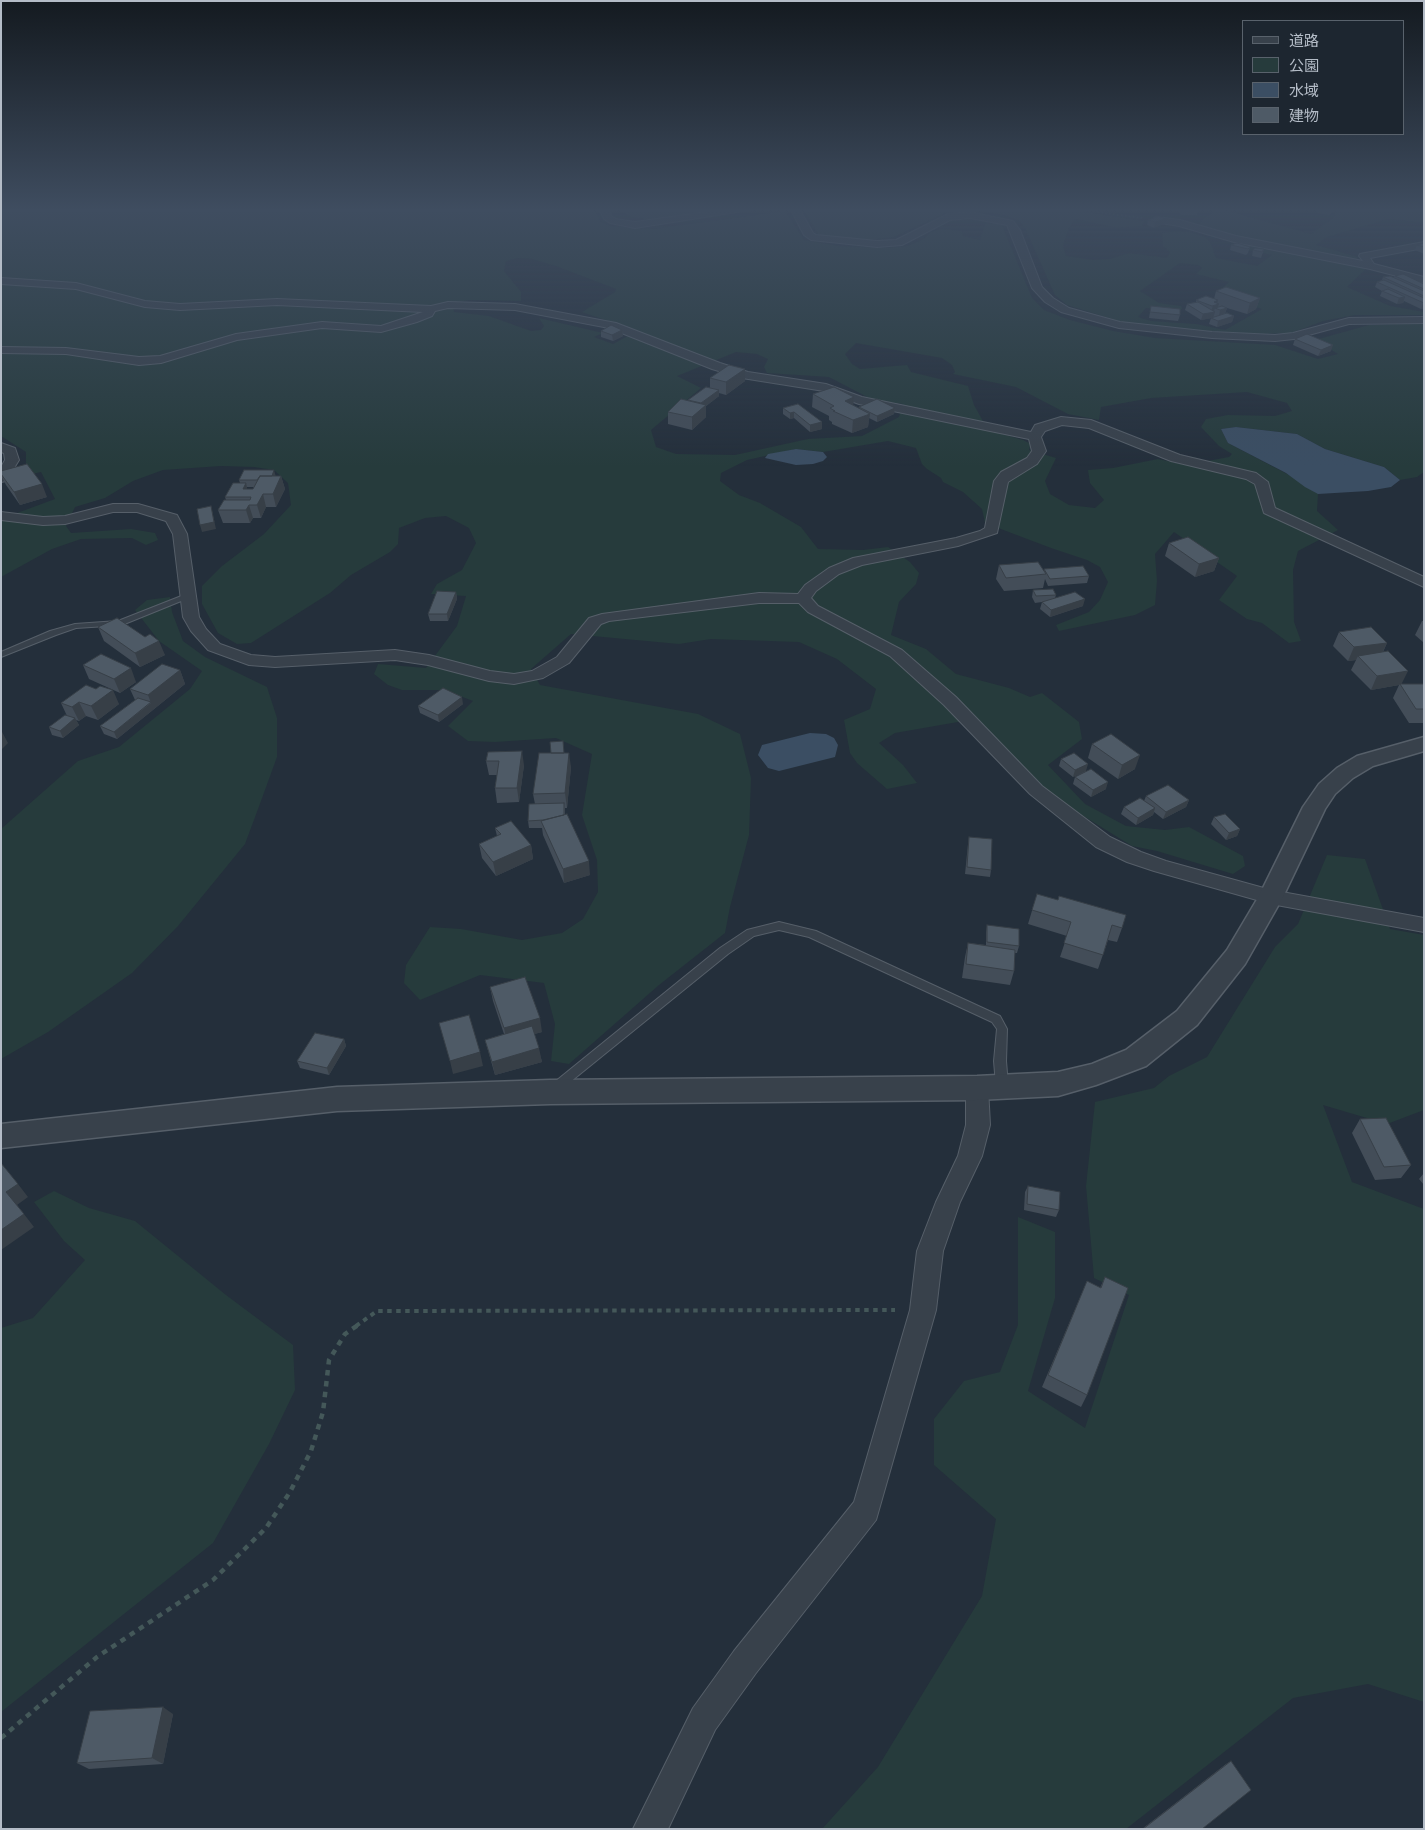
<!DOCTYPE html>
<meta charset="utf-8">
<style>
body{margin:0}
#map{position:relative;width:1425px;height:1830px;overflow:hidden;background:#242f3b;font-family:Barlow,"Noto Sans JP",sans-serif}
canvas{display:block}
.frame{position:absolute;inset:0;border:2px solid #b4bcc7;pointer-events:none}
.legend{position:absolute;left:1242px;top:20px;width:162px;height:115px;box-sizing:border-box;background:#1d2630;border:1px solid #59626c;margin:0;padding:6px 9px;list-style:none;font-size:15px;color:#b4bcc7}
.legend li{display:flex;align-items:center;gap:10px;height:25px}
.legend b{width:25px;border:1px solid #59626c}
</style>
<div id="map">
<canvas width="1425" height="1830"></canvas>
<div class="frame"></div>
<ul class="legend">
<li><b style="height:6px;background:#38414b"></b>道路</li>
<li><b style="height:14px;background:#263b3c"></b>公園</li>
<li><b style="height:14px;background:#3b4e63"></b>水域</li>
<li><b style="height:14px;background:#4e5a66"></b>建物</li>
</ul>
</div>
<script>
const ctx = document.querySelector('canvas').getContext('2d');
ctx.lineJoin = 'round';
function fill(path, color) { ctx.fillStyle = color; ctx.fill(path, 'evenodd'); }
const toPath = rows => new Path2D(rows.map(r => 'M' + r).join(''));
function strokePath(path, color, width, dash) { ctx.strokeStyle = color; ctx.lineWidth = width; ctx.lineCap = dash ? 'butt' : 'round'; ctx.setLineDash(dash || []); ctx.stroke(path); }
fill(toPath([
 [1,210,594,210,601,222,610,226,654,229,785,211,804,240,838,246,888,248,907,246,922,240,931,232,941,229,962,231,963,236,980,240,985,224,994,223,1002,225,1032,298,1044,310,1070,320,1113,331,1155,338,1275,345,1318,359,1338,354,1315,340,1369,325,1424,323,1424,472,1417,477,1400,480,1384,467,1325,449,1297,434,1236,427,1221,429,1228,443,1291,476,1318,494,1317,511,1338,530,1298,551,1293,570,1294,622,1301,641,1289,643,1262,623,1247,619,1219,600,1237,576,1174,532,1155,554,1157,581,1155,605,1135,615,1059,631,1056,625,1089,612,1100,600,1108,582,1100,567,1087,560,1051,548,985,523,982,509,963,492,943,482,941,478,927,469,922,464,916,448,888,441,823,452,796,449,747,460,721,473,720,481,739,495,760,503,801,527,818,549,863,550,888,547,910,562,919,573,916,584,899,602,891,635,926,649,956,674,1009,688,1030,697,1042,693,1079,722,1082,739,1048,765,1085,804,1126,826,1165,830,1189,827,1243,856,1245,866,1233,874,1157,851,1132,846,1051,796,975,719,895,733,879,743,903,765,917,783,887,789,857,763,850,753,844,720,870,709,876,689,837,659,799,642,711,639,679,644,571,634,531,669,540,685,698,714,740,734,751,778,749,835,730,907,725,933,659,985,569,1064,551,1061,555,1024,544,983,480,975,420,1000,404,983,406,965,430,927,461,929,522,940,562,933,583,919,598,892,597,860,582,815,592,754,556,738,495,742,468,741,448,726,473,701,444,690,402,690,388,685,374,674,378,664,426,668,457,626,466,596,431,594,437,584,462,570,476,543,469,528,446,516,425,518,399,528,398,544,390,552,351,575,330,593,251,643,237,644,218,633,202,604,202,586,222,566,264,534,291,505,288,483,274,470,254,467,221,466,163,470,133,481,105,498,75,507,66,526,71,533,131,529,155,533,158,540,146,545,132,538,81,539,52,549,1,577,1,519,55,499,41,472,14,478,26,465,26,452,1,436],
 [518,258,532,259,556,266,616,289,615,292,582,312,637,331,613,344,594,337,603,333,539,318,544,326,541,330,531,331,489,316,454,312,452,303,470,300,521,301,521,292,504,271,506,261],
 [856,343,942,358,952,365,955,372,953,374,1016,387,1068,414,1099,420,1101,407,1151,398,1247,392,1287,403,1292,411,1275,416,1228,415,1206,419,1201,427,1219,446,1232,454,1229,457,1186,465,1158,459,1113,468,1088,470,1090,483,1104,500,1095,508,1069,505,1050,494,1045,481,1056,458,1029,450,1031,444,1023,440,988,430,974,405,968,386,911,372,907,365,860,369,852,364,845,354],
 [736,352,757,354,768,359,764,367,767,373,829,377,873,400,903,404,899,417,862,436,808,439,735,455,676,454,656,447,651,430,701,388,677,376],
 [619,210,726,210,650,220,632,217],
 [804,210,1073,210,1144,221,1142,226,1118,228,1075,219,1069,228,1063,245,1066,256,1093,260,1110,259,1129,253,1167,258,1170,252,1163,246,1162,233,1174,231,1190,232,1205,237,1210,242,1216,258,1257,266,1272,255,1238,248,1242,239,1199,225,1203,219,1217,210,1228,211,1311,234,1333,218,1337,210,1424,210,1424,223,1388,219,1327,237,1316,245,1358,257,1353,266,1366,269,1347,287,1390,306,1424,312,1424,315,1355,315,1323,321,1291,333,1258,334,1158,328,1122,322,1067,305,1055,295,1025,228,1018,220,1003,215,982,211,947,212,894,237,868,240,825,237,818,234],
 [1180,263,1198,265,1202,268,1196,274,1229,282,1216,294,1262,309,1225,330,1196,324,1151,321,1138,317,1146,308,1176,312,1182,309,1181,306,1159,303,1140,291],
 [170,597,172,612,183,641,205,657,267,687,277,718,277,757,261,801,245,844,178,926,132,973,48,1032,1,1059,1,829,78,761,119,747,190,689,202,671,159,641,135,610,147,600],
 [1327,855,1365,859,1390,929,1424,935,1424,1110,1387,1124,1323,1105,1352,1182,1424,1209,1424,1702,1368,1684,1293,1698,1126,1829,822,1829,878,1767,982,1596,996,1519,934,1465,934,1419,964,1381,1000,1372,1018,1325,1018,1217,1055,1232,1055,1298,1028,1391,1085,1428,1129,1295,1094,1278,1086,1186,1095,1102,1154,1088,1169,1076,1207,1057,1275,947,1298,924],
 [54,1191,89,1208,135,1221,226,1295,293,1345,295,1390,269,1444,213,1543,1,1712,1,1328,33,1318,85,1260,64,1241,34,1202]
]), '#263b3c');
fill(toPath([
 [1236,427,1297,434,1325,449,1384,467,1400,480,1391,487,1368,491,1318,494,1305,487,1286,473,1228,443,1221,429],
 [796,449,823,452,827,457,823,461,813,464,796,465,765,458,768,454],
 [810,733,826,734,834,738,838,745,835,757,779,771,768,768,758,755,762,745]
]), '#3b4e63');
const service = toPath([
 [184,595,187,595,191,597,122,625,76,628,56,635,1,657,1,652,50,631,75,624,118,621,184,595],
 [779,922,816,931,1000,1016,1007,1029,1006,1061,1008,1085,1006,1088,1002,1090,998,1088,996,1085,994,1061,997,1029,992,1022,809,937,779,930,754,936,728,954,559,1091,555,1093,551,1091,549,1088,551,1085,720,948,747,930,779,922]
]);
const minor = toPath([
 [600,210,610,210,611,216,616,219,635,222,722,210,750,210,635,228,610,223,604,219,600,210],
 [791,210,800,210,813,233,816,235,877,241,896,240,948,214,970,212,1013,221,1020,230,1042,287,1053,298,1069,308,1120,322,1212,332,1275,335,1293,333,1349,318,1424,317,1424,323,1349,324,1294,339,1275,341,1212,338,1119,328,1061,312,1045,302,1032,288,1007,225,970,218,950,220,902,245,877,247,811,240,804,235,791,210],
 [1157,217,1180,220,1236,236,1363,261,1359,256,1360,254,1424,242,1424,248,1370,258,1374,264,1424,277,1424,283,1370,269,1234,242,1179,226,1154,222,1154,218,1157,217],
 [1,278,76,283,145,301,180,304,277,299,431,306,448,302,515,304,616,323,720,363,748,372,826,384,862,397,1031,432,1035,425,1061,417,1091,420,1180,455,1256,473,1268,482,1275,508,1424,577,1424,587,1264,513,1255,484,1246,479,1171,461,1089,428,1062,425,1045,431,1041,437,1046,451,1037,464,1008,482,997,533,958,546,862,565,839,574,816,591,811,598,818,606,902,650,956,697,1042,786,1110,837,1141,852,1166,861,1271,890,1424,918,1424,932,1271,904,1154,871,1127,862,1096,847,1030,794,944,705,890,656,808,612,799,603,759,603,609,621,601,624,569,663,543,678,514,684,489,681,428,665,395,660,275,667,249,665,208,650,191,631,183,617,173,534,166,521,137,512,113,512,65,524,43,525,1,520,1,512,43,517,65,516,113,504,138,504,177,515,187,534,199,617,206,629,220,644,251,655,275,657,395,650,429,655,490,671,514,674,532,671,557,657,589,618,602,614,759,593,798,594,805,585,829,568,853,558,956,538,980,531,985,528,994,481,1001,472,1027,458,1032,451,1029,439,859,404,824,391,742,378,712,369,609,328,515,310,448,308,435,311,432,316,417,322,381,332,322,328,237,340,161,363,139,365,66,354,1,353,1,347,66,348,139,357,160,356,236,334,322,322,381,326,423,312,277,305,180,310,145,307,76,289,1,284,1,278],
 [1,443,15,448,19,460,6,481,1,482,1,467,5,460,4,453,1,452,1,443],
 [977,1079,985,1081,988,1088,990,1125,982,1156,960,1202,943,1251,936,1310,876,1520,756,1673,715,1730,668,1829,633,1829,693,1708,734,1651,854,1502,910,1310,917,1251,936,1202,958,1156,966,1125,966,1088,969,1081,977,1079]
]);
const tertiary = toPath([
 [1424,737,1424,751,1373,766,1353,778,1335,794,1325,809,1283,897,1245,964,1197,1025,1146,1066,1096,1085,1058,1096,977,1100,550,1104,337,1111,1,1148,1,1124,337,1087,550,1080,977,1076,1058,1072,1092,1064,1126,1050,1177,1011,1227,950,1259,896,1303,807,1319,784,1337,768,1357,756,1424,737]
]);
strokePath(service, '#565f69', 2);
strokePath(minor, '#565f69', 2);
strokePath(tertiary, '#565f69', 3);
strokePath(toPath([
 [1081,210,1142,218]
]), '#445859', 2, [2, 2]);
strokePath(toPath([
 [356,1326,377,1311,895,1310]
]), '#445859', 4, [4.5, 4.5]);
strokePath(toPath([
 [1,1738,97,1657,213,1580,266,1528,290,1492,311,1451,323,1412,329,1360,345,1334,358,1325]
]), '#445859', 4.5, [5.5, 5.5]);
fill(service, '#38414b');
fill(minor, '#38414b');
fill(tertiary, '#38414b');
fill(toPath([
 [1177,210,1198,210,1197,215,1181,215],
 [1318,210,1334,210,1333,212,1329,215,1317,213],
 [1148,220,1164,224,1154,228,1147,225],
 [1424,243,1424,254,1415,250,1417,245],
 [1231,245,1250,247,1248,253,1246,255,1230,250],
 [1264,249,1261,258,1252,256,1253,250],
 [1395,276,1424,284,1424,308,1421,309,1404,301,1403,303,1397,304,1380,296,1382,291,1375,287,1377,282,1382,280,1383,277,1394,277],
 [1216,291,1260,298,1256,309,1247,314,1227,308,1225,314,1234,316,1232,322,1217,327,1209,324,1211,318,1201,320,1185,310,1187,304,1196,302,1196,300,1214,299],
 [1151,306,1180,315,1178,321,1149,318],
 [622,330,623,336,613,341,601,337,601,331],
 [1295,339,1331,351,1318,356,1293,345],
 [745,369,745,381,726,395,719,393,719,396,706,406,706,417,692,430,668,424,668,412,710,388,710,378],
 [813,394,854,397,853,405,859,408,859,407,895,408,894,414,877,422,869,418,868,427,852,433,832,424,832,422,829,420,829,416,812,407],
 [798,404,822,429,810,432,794,418,790,419,783,414,783,408],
 [1,471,47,497,20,505,6,485,1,475],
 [276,476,281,476,285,489,276,507,266,507,261,518,253,518,250,523,223,523,218,510,226,500,225,497,240,483,239,480],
 [247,487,254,487,253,489,247,489],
 [1169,543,1219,558,1214,571,1195,577,1165,556],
 [999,565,1044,571,1044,569,1089,576,1087,583,1048,586,1045,579,1043,588,1004,591,996,579],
 [1033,590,1056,595,1055,598,1083,606,1050,617,1040,609,1042,602,1035,603,1032,597],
 [456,592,457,599,448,621,430,621,428,614],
 [1422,621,1424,621,1424,643,1415,635],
 [98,627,145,637,165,655,140,667,104,641],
 [1339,632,1387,643,1383,652,1402,684,1424,684,1424,723,1409,723,1393,698,1399,685,1371,690,1351,670,1356,660,1348,661,1333,646],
 [83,665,136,682,120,693,89,679],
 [180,670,185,684,117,739,104,734,100,726,135,700,130,689],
 [96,689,119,704,98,720,86,716,79,721,76,720,79,725,63,738,52,735,49,727,67,716,61,703],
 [463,704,439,722,420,713,418,706],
 [1092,744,1135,769,1118,779,1088,758],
 [488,752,524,765,519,802,497,803,495,788,497,775,489,775,486,761],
 [564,753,571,767,567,808,565,808,565,815,590,875,564,883,543,835,542,828,529,828,528,821,535,804,533,794],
 [1061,759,1086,771,1106,789,1091,797,1073,784,1075,777,1082,773,1073,777,1059,766],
 [1146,796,1189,800,1186,807,1163,819,1154,812,1153,815,1136,825,1121,814,1124,807,1144,801],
 [1214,817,1240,829,1237,836,1226,840,1211,824],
 [495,828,531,845,533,859,496,876,482,858,479,844,497,836],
 [969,837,991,870,990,877,965,874,968,844],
 [1037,894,1122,928,1117,942,1108,940,1098,969,1060,957,1067,936,1028,924],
 [987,925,1019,946,1017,953,1015,953,1014,971,1010,985,962,978,965,957,968,943,986,945,986,932],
 [490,987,542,1032,534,1034,542,1062,495,1075,485,1040,504,1034,493,1001],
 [344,1039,346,1046,329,1075,300,1068,297,1061],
 [1360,1119,1411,1165,1401,1178,1375,1180,1352,1133],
 [1424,1173,1424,1185,1419,1179],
 [1028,1186,1059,1210,1056,1217,1024,1210,1025,1192],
 [1105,1277,1087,1395,1081,1407,1042,1387,1087,1281,1100,1288],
 [173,1714,163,1764,89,1769,77,1763],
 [1231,1761,1202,1829,1142,1829,1226,1764]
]), '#434d58');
fill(toPath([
 [1330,210,1334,210,1333,212,1329,215],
 [1165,219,1164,224,1154,228,1155,222],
 [1405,297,1403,303,1397,304,1399,298],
 [1260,298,1256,309,1247,314,1250,303],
 [1218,300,1217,304,1219,304,1217,309,1215,308,1214,311,1211,312,1214,302],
 [1423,303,1424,308,1421,309],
 [1227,308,1225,313,1219,316,1220,310],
 [1215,312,1213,318,1201,320,1203,314],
 [1234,316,1232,322,1217,327,1218,321],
 [622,330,623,336,613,341,612,335],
 [1333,345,1331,351,1318,356,1321,350],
 [745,369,745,381,726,395,726,382],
 [719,390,719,396,706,406,706,417,692,430,692,417,696,407],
 [854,397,853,410,845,401],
 [895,408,894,414,877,422,877,416],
 [794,412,794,418,790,419,790,413],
 [870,414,868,427,852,433,853,420],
 [822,422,822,429,810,432,810,425],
 [274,470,276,477,271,477],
 [281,476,285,489,276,507,273,494],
 [246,483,249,497,243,489],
 [42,484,47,497,20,505,14,492],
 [263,494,266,507,261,518,257,505],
 [249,505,253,518,250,523,246,510],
 [211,506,216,529,202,532,200,525],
 [1219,558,1214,571,1195,577,1199,564],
 [456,592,457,599,448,621,447,614],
 [1085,599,1083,606,1050,617,1051,610],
 [159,641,165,655,140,667,135,653],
 [1387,643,1380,657,1358,656,1356,660,1348,661,1354,647],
 [131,668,136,682,120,693,114,679],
 [180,670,185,684,117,739,114,732,151,703,148,695],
 [1408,671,1401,685,1400,684,1399,685,1371,690,1377,676],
 [113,690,119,704,98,720,91,706],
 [462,697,463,704,439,722,438,715],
 [79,702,86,716,79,721,72,707],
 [75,718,79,725,63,738,60,731],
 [1,730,8,743,1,750],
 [522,751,524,765,519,802,517,788],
 [569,753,571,767,567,808,565,793],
 [1140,755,1135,769,1118,779,1122,765],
 [1088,764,1086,771,1073,777,1075,770],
 [1108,782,1106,789,1091,797,1093,790],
 [1189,800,1186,807,1163,819,1166,812],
 [1155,808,1153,815,1136,825,1138,818],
 [1240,829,1237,836,1226,840,1229,833],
 [531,845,533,859,496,876,493,862],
 [589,861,590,875,564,883,563,869],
 [540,1018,542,1032,507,1042,504,1028],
 [344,1039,346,1046,329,1075,327,1068],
 [539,1048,542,1062,495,1075,492,1062],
 [480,1052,483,1066,453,1074,450,1061],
 [18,1184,28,1197,17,1205,34,1227,1,1250,1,1230,6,1192],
 [163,1707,173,1714,163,1764,152,1758]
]), '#373f47');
const building = toPath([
 [1159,216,1165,219,1155,222,1148,220,1159,216],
 [1237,243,1250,247,1248,249,1231,245,1237,243],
 [1424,243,1424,247,1417,245,1424,243],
 [1255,248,1264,249,1262,252,1253,250,1255,248],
 [1403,274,1424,284,1424,289,1395,276,1403,274],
 [1390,276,1424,291,1424,296,1383,277,1390,276],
 [1384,280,1424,298,1424,303,1377,282,1384,280],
 [1226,287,1260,298,1250,303,1216,291,1226,287],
 [1388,289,1405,297,1399,298,1382,291,1388,289],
 [1206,296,1218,300,1214,302,1219,304,1212,306,1196,300,1206,296],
 [1198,302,1215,312,1203,314,1187,304,1198,302],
 [1151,306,1180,309,1180,315,1150,312,1151,306],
 [1222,306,1227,308,1220,310,1215,308,1222,306],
 [1227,313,1234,316,1218,321,1211,318,1227,313],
 [611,325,622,330,612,335,601,331,611,325],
 [1307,334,1333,345,1321,350,1295,339,1307,334],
 [729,365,745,369,726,382,710,378,729,365],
 [706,387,719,390,701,403,688,400,706,387],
 [834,387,854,397,845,401,870,414,853,420,833,411,835,411,830,408,834,406,813,394,834,387],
 [681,399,706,405,692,417,668,412,681,399],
 [877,399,895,408,877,416,859,407,877,399],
 [798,404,822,422,810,425,794,412,790,413,783,408,798,404],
 [27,464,42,484,14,492,1,474,1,471,27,464],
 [244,470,274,470,272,476,260,476,257,480,239,480,244,470],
 [260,476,281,476,273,494,263,494,257,505,249,505,246,510,218,510,224,500,250,500,251,497,225,497,233,483,246,483,243,489,253,489,260,476],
 [211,506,214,522,200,525,197,509,211,506],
 [1188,537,1219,558,1199,564,1169,543,1188,537],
 [1038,562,1046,574,1006,578,999,565,1038,562],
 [1083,566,1089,576,1050,579,1044,569,1083,566],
 [1053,589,1056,595,1036,596,1033,590,1053,589],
 [437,591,456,592,447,614,428,614,437,591],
 [1075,592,1085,599,1051,610,1042,602,1075,592],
 [117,618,145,637,150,634,159,641,135,653,98,627,117,618],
 [1371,627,1387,643,1354,647,1339,632,1371,627],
 [1388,651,1408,671,1377,676,1358,656,1388,651],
 [101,654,131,668,114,679,83,665,101,654],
 [162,664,180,670,148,695,130,689,162,664],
 [1400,684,1424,684,1424,709,1416,709,1400,684],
 [86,685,96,689,100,686,113,690,91,706,79,702,72,707,61,703,86,685],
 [443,688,462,697,438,715,418,706,443,688],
 [138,698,151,702,114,732,100,726,138,698],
 [65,715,75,718,60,731,49,727,65,715],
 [1111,734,1140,755,1122,765,1092,744,1111,734],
 [563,741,564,753,551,753,550,742,563,741],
 [522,751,517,788,495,788,499,761,486,761,488,752,522,751],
 [539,753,569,753,565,793,533,794,539,753],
 [1074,753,1088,764,1075,770,1061,759,1074,753],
 [1091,769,1108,782,1093,790,1075,777,1091,769],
 [1168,785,1189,800,1166,812,1146,796,1168,785],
 [1140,798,1155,808,1138,818,1124,807,1140,798],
 [564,803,564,815,543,820,528,821,529,804,564,803],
 [567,814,589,861,563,869,541,821,567,814],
 [1225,814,1240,829,1229,833,1214,817,1225,814],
 [511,821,531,845,493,862,479,844,501,834,495,828,511,821],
 [969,837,992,839,991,870,967,867,969,837],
 [1037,894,1058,900,1059,896,1126,915,1122,928,1112,925,1103,955,1064,943,1071,922,1032,910,1037,894],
 [987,925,1019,929,1019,946,987,942,987,925],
 [968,943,1015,950,1014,971,966,964,968,943],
 [525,977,540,1018,504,1028,490,987,525,977],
 [469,1015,480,1052,450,1061,439,1023,469,1015],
 [532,1026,539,1048,492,1062,485,1040,532,1026],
 [315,1033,344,1039,327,1068,297,1061,315,1033],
 [1386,1118,1411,1165,1384,1167,1360,1119,1386,1118],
 [1,1163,18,1184,6,1192,24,1214,1,1230,1,1163],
 [1028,1186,1060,1192,1059,1210,1027,1204,1028,1186],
 [1105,1277,1128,1288,1087,1395,1048,1375,1087,1281,1101,1288,1105,1277],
 [163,1707,152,1758,77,1763,90,1711,163,1707],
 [1231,1761,1251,1790,1202,1829,1143,1829,1231,1761]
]);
fill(building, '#4e5a66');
strokePath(building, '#373f47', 1);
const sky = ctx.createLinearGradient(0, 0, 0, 467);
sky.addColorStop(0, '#141a20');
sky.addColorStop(0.45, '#3f4d60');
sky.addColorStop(1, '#3f4d6000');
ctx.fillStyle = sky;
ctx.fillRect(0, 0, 1425, 467);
</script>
